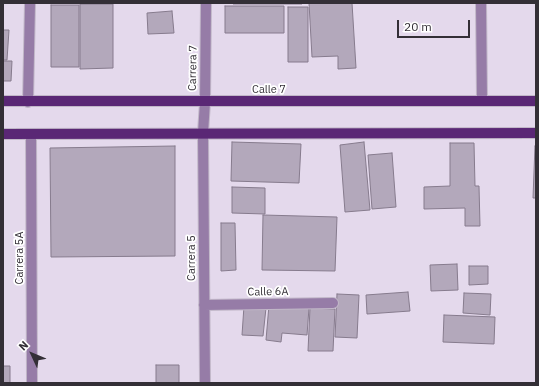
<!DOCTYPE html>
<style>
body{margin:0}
#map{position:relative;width:539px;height:386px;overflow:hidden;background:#e4d9ec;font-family:"IBM Plex Sans",sans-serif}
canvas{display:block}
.frame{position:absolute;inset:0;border:4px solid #332f36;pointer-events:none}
.north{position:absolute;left:12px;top:334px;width:40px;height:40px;-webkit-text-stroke:3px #fff;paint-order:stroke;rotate:314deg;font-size:11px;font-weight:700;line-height:16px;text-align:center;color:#332f36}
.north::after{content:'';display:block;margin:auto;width:14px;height:18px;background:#332f36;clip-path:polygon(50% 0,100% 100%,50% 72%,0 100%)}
.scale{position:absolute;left:397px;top:20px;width:73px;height:18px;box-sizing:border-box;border:2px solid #332f36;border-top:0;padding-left:5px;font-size:12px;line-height:14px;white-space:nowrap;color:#332f36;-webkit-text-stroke:3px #fff;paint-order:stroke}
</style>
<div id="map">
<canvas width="539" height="386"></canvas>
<div class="frame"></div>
<div class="north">N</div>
<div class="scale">20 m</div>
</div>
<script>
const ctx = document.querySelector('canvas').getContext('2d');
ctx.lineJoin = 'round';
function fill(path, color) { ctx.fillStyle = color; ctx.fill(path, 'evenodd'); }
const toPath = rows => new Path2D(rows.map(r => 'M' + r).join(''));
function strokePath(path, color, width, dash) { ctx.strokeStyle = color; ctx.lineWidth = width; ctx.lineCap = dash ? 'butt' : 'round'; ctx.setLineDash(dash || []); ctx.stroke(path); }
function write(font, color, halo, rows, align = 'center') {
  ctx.font = font + ' "IBM Plex Sans",sans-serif'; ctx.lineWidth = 3.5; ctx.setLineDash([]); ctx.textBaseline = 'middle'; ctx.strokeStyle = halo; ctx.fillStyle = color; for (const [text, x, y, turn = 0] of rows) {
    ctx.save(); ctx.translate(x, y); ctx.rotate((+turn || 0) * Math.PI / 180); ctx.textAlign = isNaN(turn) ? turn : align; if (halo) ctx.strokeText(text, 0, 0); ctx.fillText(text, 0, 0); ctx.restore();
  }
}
const building = toPath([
 [233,3,302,3,302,4,233,4,233,3],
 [309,3,352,3,356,68,338,69,338,56,312,57,309,3],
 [80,4,113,4,113,68,80,69,80,4],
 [51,5,79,5,79,67,51,67,51,5],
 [225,6,284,6,284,33,225,33,225,6],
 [288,7,308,7,308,62,288,62,288,7],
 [172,11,174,33,148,34,147,13,172,11],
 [3,30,9,30,7,60,3,60,3,30],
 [3,61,12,61,11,81,3,81,3,61],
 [232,142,301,144,299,183,231,181,232,142],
 [364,142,370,210,345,212,340,145,364,142],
 [450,143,474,143,475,186,479,186,480,226,465,226,465,208,424,209,424,187,450,186,450,143],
 [175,146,175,256,51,257,50,148,175,146],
 [535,146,536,146,536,198,533,198,535,146],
 [392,153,396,207,372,209,368,155,392,153],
 [232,187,265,188,265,214,232,213,232,187],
 [263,215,337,217,335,271,262,270,263,215],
 [221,223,235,223,236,270,221,271,221,223],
 [457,264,458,290,431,291,430,265,457,264],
 [469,266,488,266,488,284,469,285,469,266],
 [408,292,410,311,367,314,366,295,408,292],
 [464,293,491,294,490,315,463,313,464,293],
 [337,294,359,295,357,338,335,337,337,294],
 [269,305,309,308,307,335,282,333,281,342,266,340,269,305],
 [244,306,266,308,263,336,242,335,244,306],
 [310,308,335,309,333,351,308,351,310,308],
 [444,315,495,317,494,344,443,342,444,315],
 [156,365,179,365,179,383,156,383,156,365],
 [3,366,10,366,10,383,3,383,3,366]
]);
fill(building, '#b3a8bb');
strokePath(building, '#867b8d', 1);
const minor = toPath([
 [481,3,482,101],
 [28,102,30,3],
 [31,134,32,383],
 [204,305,333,303],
 [205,383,203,133,205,102,206,3]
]);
const major = toPath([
 [3,101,536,101],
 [3,134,536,133]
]);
strokePath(minor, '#c1b7c8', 12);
strokePath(major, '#c1b7c8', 12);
strokePath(minor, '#967ca7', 10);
strokePath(major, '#5a2775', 10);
write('11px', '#332f36', '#fff', [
 ["Carrera 7",193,68,-89],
 ["Calle 7",269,90],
 ["Carrera 5A",20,258,-90],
 ["Carrera 5",192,258,-90],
 ["Calle 6A",268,292,-1]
]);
</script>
